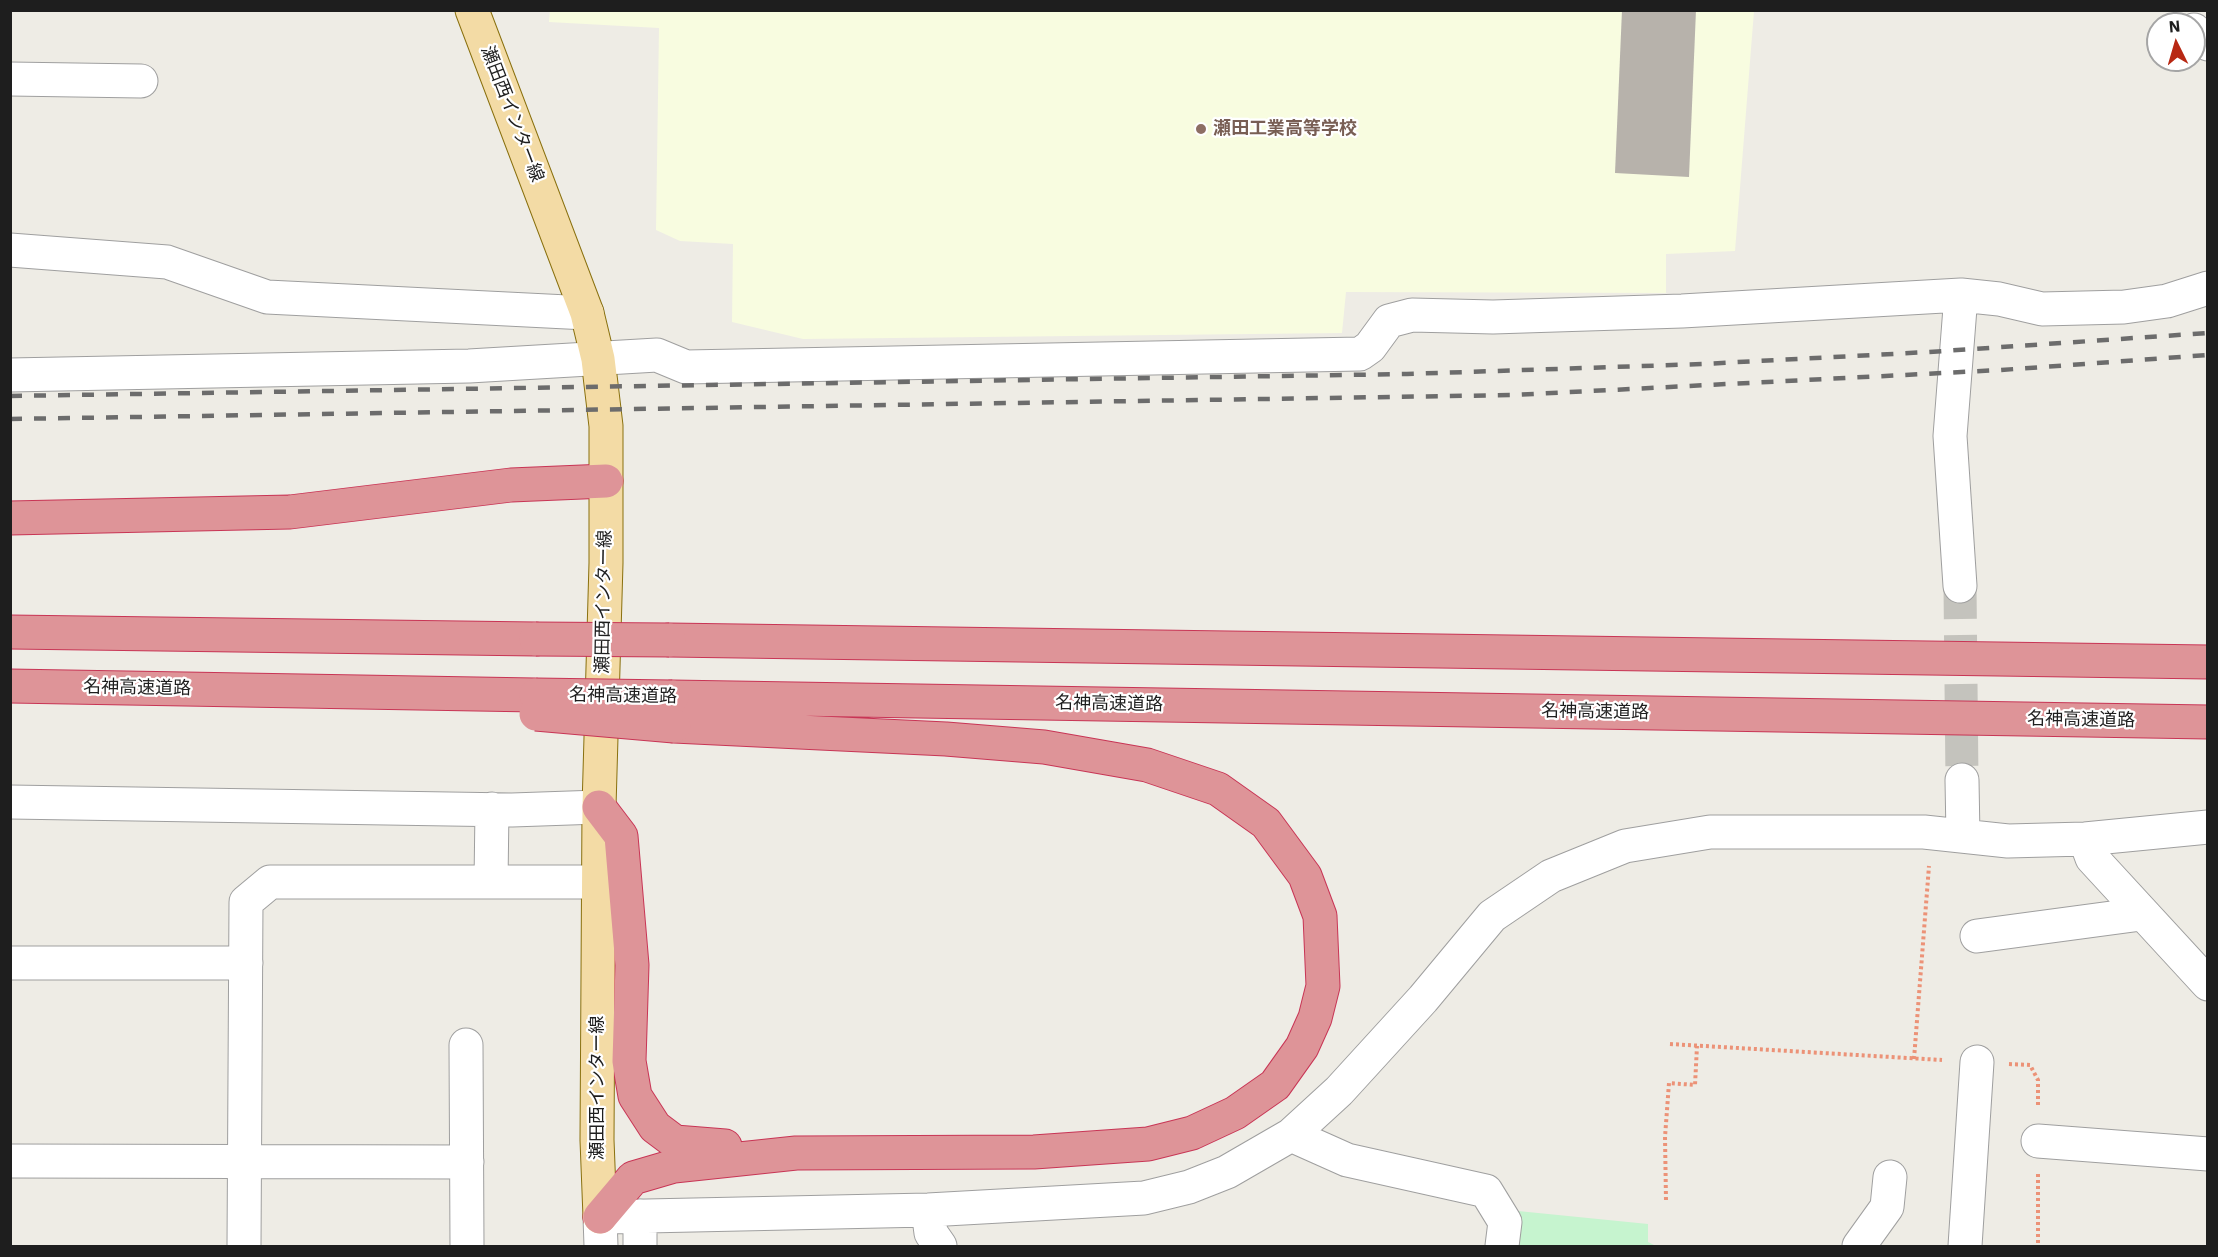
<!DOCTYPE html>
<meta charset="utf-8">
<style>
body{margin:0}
#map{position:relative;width:2218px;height:1257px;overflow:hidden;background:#eeece5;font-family:"IBM Plex Sans",sans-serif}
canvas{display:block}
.frame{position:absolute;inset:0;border:12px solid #1e1e1e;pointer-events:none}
.north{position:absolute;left:2146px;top:12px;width:60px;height:60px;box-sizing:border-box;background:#fff;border:2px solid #a5a5a5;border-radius:50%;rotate:355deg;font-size:16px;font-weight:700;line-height:24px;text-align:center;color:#1e1e1e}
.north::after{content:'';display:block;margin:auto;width:21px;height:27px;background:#b82813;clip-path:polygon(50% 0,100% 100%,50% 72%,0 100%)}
</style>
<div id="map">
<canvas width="2218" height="1257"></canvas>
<div class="frame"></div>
<div class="north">N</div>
</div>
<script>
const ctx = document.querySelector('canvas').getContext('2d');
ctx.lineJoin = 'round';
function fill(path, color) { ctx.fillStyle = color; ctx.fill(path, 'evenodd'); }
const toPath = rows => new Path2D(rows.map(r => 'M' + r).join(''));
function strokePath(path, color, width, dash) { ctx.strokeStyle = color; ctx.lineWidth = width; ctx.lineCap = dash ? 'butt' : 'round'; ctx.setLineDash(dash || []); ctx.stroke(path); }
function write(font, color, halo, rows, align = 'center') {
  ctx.font = font + ' "IBM Plex Sans","Noto Sans JP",sans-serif'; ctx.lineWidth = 4.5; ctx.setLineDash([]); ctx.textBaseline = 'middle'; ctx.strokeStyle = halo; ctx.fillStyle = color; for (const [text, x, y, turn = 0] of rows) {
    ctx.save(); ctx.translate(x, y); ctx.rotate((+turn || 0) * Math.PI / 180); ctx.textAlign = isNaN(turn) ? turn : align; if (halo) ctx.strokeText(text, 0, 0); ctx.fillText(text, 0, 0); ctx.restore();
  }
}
fill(toPath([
 [550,10,1754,11,1735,251,1666,254,1666,293,1346,292,1342,333,803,339,732,322,733,244,680,241,656,230,659,28,549,22]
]), '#f8fce0');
fill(toPath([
 [1518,1211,1648,1224,1648,1242,1656,1246,1515,1246]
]), '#c6f4cf');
fill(toPath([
 [1622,10,1696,10,1689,177,1615,173]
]), '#b7b2ab');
strokePath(toPath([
 [1960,586,1962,780]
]), '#c4c3bd', 33, [33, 16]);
const minor = toPath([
 [2194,30,2208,44],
 [10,79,141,81],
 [10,250,167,262,267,297,587,313],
 [10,375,469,366,657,355,686,367,1360,354,1370,347,1389,321,1412,315,1493,317,1682,311,1961,295,1999,299,2042,309,2124,307,2167,301,2208,288],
 [1960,586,1950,436,1961,295],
 [1962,780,1963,836],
 [10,802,512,810,599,807],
 [2085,839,2092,858,2208,984],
 [491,882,492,809],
 [1977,936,2141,914],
 [10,963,246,963],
 [466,1045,467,1246],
 [1291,1135,1347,1160,1486,1191,1505,1222,1502,1246],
 [2038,1141,2208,1154],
 [10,1161,467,1162],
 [928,1210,931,1233,940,1246],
 [640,1216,640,1246],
 [244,1246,246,902,270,882,598,882],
 [601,1246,600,1217,928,1210,1144,1198,1189,1187,1227,1172,1291,1135,1339,1091,1423,999,1492,916,1551,876,1625,846,1710,832,1924,832,2008,841,2085,839,2208,827],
 [1859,1246,1887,1207,1890,1177],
 [1965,1246,1977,1062]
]);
const major = toPath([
 [472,10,587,313,598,359,606,426,606,563,599,807,597,1140,600,1217]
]);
const highway = toPath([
 [10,518,290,512,511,485,606,481],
 [10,632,536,639],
 [669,640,2208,662],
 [10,686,535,695],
 [672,697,2208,722],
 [599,807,621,836,632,965,629,1061,635,1096,655,1127,675,1142,725,1146],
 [600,1217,633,1178,674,1166,796,1153,1034,1152,1148,1144,1192,1133,1235,1113,1275,1085,1302,1047,1315,1018,1323,986,1320,916,1305,876,1266,823,1218,789,1147,765,1044,747,946,739,674,726]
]);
strokePath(minor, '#9f9f9f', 35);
strokePath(major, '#89700e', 35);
strokePath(highway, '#c83555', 35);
strokePath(toPath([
 [1670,1044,1942,1060],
 [1914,1059,1929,866],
 [2009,1064,2030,1065,2038,1080,2038,1107],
 [2038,1174,2038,1246],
 [1666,1200,1665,1137,1669,1083,1695,1085,1697,1046]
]), '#ec9277', 4, [3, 3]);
strokePath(minor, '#fff', 33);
strokePath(major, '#f3dba5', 33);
strokePath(highway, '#de9498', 33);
strokePath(toPath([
 [10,396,1407,374,1702,364,1929,352,2208,333],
 [10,419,1513,395,2001,370,2208,355]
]), '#6c6c6c', 4.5, [12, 12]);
const highwayBridge = toPath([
 [536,639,669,640],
 [536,695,672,697],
 [536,714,674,726]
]);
strokePath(highwayBridge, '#c83555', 35, []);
strokePath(highwayBridge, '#de9498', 33);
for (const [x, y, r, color] of [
 [1201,129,6,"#8d6e63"]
]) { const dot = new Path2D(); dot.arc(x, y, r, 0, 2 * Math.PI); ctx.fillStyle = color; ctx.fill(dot); strokePath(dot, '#fff', 2); }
write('18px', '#1e1e1e', '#fff', [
 ["瀬田西インター線",512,114,69],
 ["瀬田西インター線",604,602,-89],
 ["名神高速道路",137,688,1],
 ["名神高速道路",623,696,1],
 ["名神高速道路",1109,704,1],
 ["名神高速道路",1595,712,1],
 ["名神高速道路",2081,720,1],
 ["瀬田西インター線",598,1088,-90]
]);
write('bold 18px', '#785e54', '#fff', [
 ["瀬田工業高等学校",1213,129]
], 'left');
</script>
